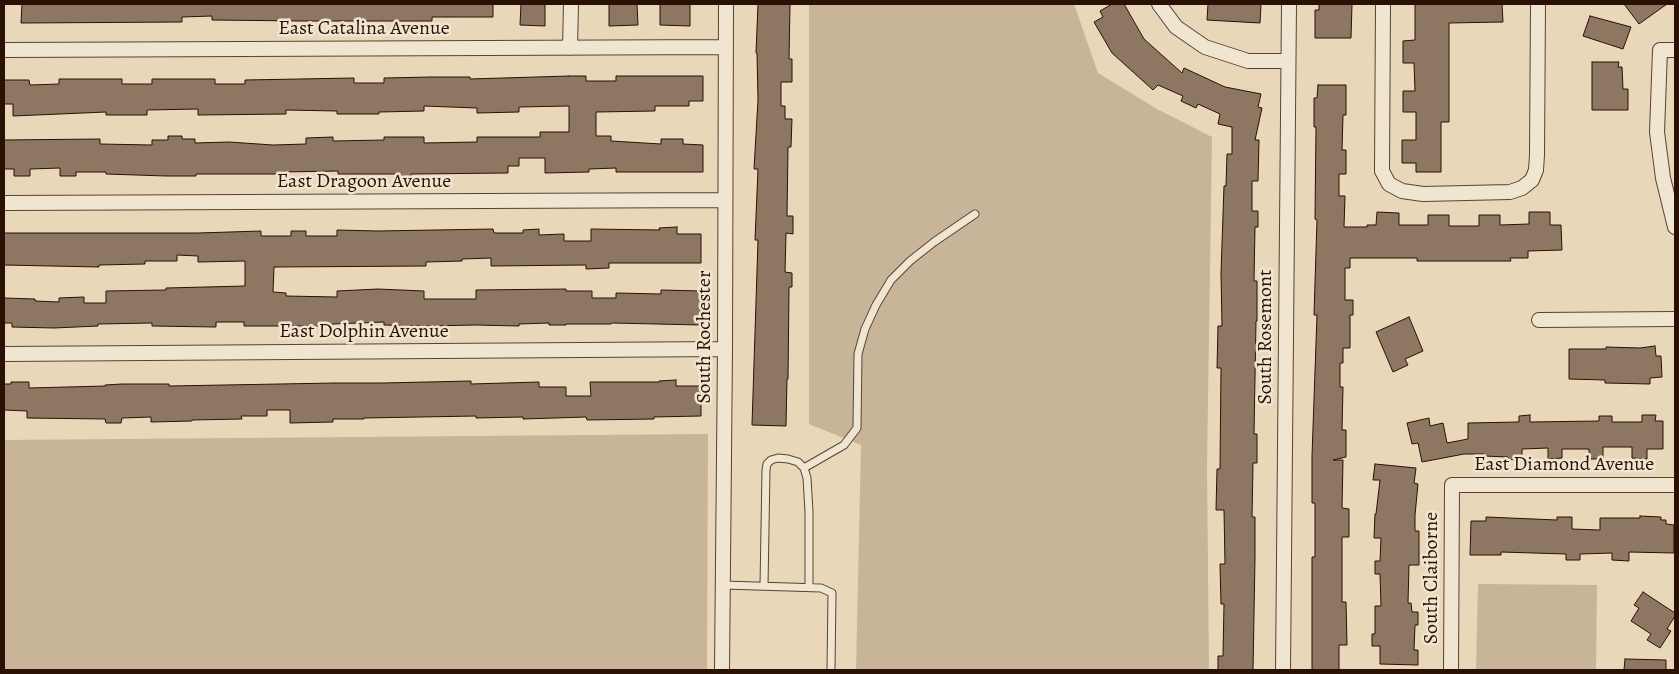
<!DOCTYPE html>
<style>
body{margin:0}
#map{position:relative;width:1679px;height:674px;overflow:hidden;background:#e8d7b8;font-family:Alegreya,serif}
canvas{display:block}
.frame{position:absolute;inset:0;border:5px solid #2b1004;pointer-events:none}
</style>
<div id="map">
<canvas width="1679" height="674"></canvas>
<div class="frame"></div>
</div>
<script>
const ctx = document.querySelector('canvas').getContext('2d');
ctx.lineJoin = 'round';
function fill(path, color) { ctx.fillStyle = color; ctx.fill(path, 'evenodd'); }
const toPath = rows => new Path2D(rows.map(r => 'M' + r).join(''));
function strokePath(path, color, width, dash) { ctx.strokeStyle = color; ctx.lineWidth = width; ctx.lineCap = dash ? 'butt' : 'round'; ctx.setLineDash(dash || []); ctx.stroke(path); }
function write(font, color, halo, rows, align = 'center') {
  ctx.font = font + ' Alegreya,serif'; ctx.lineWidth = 5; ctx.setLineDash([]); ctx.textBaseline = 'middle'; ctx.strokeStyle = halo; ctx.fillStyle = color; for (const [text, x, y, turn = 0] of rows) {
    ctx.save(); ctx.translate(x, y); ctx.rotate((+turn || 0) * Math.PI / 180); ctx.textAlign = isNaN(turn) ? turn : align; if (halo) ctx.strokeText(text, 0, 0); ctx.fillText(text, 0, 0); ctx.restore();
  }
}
fill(toPath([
 [809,4,1074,4,1098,73,1157,109,1212,137,1207,467,1209,670,856,670,861,445,809,424],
 [708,434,707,670,4,670,4,440],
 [1478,584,1597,585,1596,670,1476,670]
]), '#c8b599');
const building = toPath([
 [22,4,493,4,493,17,432,17,432,21,303,21,212,20,212,16,182,17,182,22,21,23,22,4],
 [521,4,545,4,545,26,520,25,521,4],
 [609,4,637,4,638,25,609,26,609,4],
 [660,4,690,4,690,26,660,25,660,4],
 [758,4,790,4,789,59,792,59,792,82,781,82,781,106,785,106,785,119,792,119,791,147,788,147,787,216,793,216,793,234,786,233,785,272,792,273,792,287,789,287,788,379,787,379,786,426,752,425,758,240,755,240,758,169,754,169,758,100,757,53,756,53,758,4],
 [1112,4,1124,4,1144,39,1182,73,1184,68,1225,87,1261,94,1258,107,1262,108,1255,140,1259,140,1258,181,1252,181,1252,211,1258,211,1258,227,1255,227,1254,281,1257,281,1257,321,1256,321,1254,434,1257,434,1257,463,1253,463,1252,517,1255,517,1255,557,1253,670,1218,670,1218,656,1223,656,1224,604,1221,604,1220,564,1225,564,1224,510,1216,510,1217,469,1220,469,1221,368,1217,368,1218,326,1222,326,1221,273,1224,186,1226,186,1227,154,1232,154,1232,127,1218,124,1220,114,1198,104,1196,108,1181,101,1183,96,1158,85,1153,90,1112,53,1094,22,1103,17,1100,11,1112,4],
 [1208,4,1261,4,1260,23,1207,20,1208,4],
 [1319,4,1352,4,1351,38,1315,38,1315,10,1319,10,1319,4],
 [1415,4,1502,4,1503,22,1449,23,1449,122,1441,122,1441,172,1416,172,1416,163,1402,163,1402,140,1416,140,1416,112,1403,112,1403,91,1415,91,1414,63,1403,63,1403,41,1415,40,1415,4],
 [1624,4,1667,4,1639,24,1624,4],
 [1590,16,1631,27,1623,49,1583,36,1590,16],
 [1592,62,1619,62,1618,67,1622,67,1623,89,1628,89,1628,110,1592,110,1592,62],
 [569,76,586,76,586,81,616,81,616,76,703,76,703,101,689,101,689,106,655,106,655,111,596,112,596,136,611,136,611,141,661,144,661,139,683,139,683,144,703,145,703,172,616,172,616,168,589,169,589,172,545,173,545,158,519,158,519,166,508,166,508,173,411,174,411,178,400,178,400,174,338,174,338,171,281,172,281,174,196,174,196,176,166,176,106,174,106,172,76,172,76,176,60,176,60,168,30,169,30,176,14,176,14,169,4,169,4,140,100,139,100,144,152,145,152,140,168,140,168,136,182,136,182,139,195,139,195,143,229,142,273,145,306,144,306,138,333,137,333,141,384,140,384,137,424,137,424,143,477,142,477,137,540,137,540,132,569,132,569,106,519,107,519,112,477,113,477,108,424,106,424,111,379,112,379,114,337,114,337,111,286,110,286,114,198,115,198,109,147,110,147,115,106,115,106,112,13,116,13,104,4,104,4,80,29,80,30,85,59,84,59,79,122,79,122,84,152,84,152,79,215,79,215,84,245,84,245,80,354,78,354,83,384,83,384,78,431,77,470,77,470,79,569,76],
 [1318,85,1346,85,1346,115,1343,115,1342,150,1346,150,1346,174,1339,174,1339,196,1345,196,1344,227,1367,227,1367,225,1376,225,1377,212,1399,213,1399,225,1428,225,1428,215,1449,215,1449,226,1479,226,1479,215,1500,215,1500,225,1529,224,1529,212,1550,212,1550,225,1561,225,1562,250,1528,251,1528,258,1510,258,1511,261,1417,261,1417,258,1350,258,1350,268,1345,268,1345,300,1353,300,1353,315,1350,315,1350,348,1343,348,1343,363,1340,363,1340,387,1343,387,1342,430,1346,430,1346,457,1333,460,1343,460,1342,508,1349,509,1349,537,1342,537,1342,602,1346,602,1347,645,1339,645,1339,670,1312,670,1312,557,1315,557,1315,503,1312,503,1312,456,1317,315,1314,315,1317,220,1315,219,1316,127,1314,127,1314,98,1317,98,1318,85],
 [677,227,677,234,701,234,701,263,609,263,609,268,586,269,586,265,491,266,491,258,462,259,462,261,426,262,426,266,274,267,273,292,286,293,286,296,337,297,337,291,378,289,424,291,424,299,476,299,476,290,566,289,566,291,592,291,592,298,616,298,616,293,661,294,661,290,702,291,701,325,612,323,611,324,566,324,566,325,549,325,549,323,519,324,519,326,476,325,424,326,384,325,384,322,332,324,332,326,244,326,244,322,216,322,216,327,152,326,152,323,98,324,98,326,54,328,12,327,12,323,4,323,4,298,35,299,35,301,59,302,59,298,84,297,84,303,106,303,106,291,166,290,166,288,245,286,245,261,198,262,198,256,177,255,177,261,145,261,145,264,99,265,99,267,4,265,4,233,198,233,261,231,261,236,291,236,291,231,306,231,306,236,337,236,337,230,378,231,493,229,494,233,523,233,523,230,539,229,539,235,564,234,564,241,591,241,591,229,660,230,659,228,677,227],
 [1409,317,1423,351,1405,359,1408,365,1393,372,1376,332,1409,317],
 [1655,346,1656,356,1661,356,1662,377,1650,378,1650,384,1605,383,1605,380,1569,379,1569,349,1606,349,1606,347,1640,348,1655,346],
 [676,380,676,386,701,386,701,416,654,417,654,419,587,420,586,417,523,419,523,417,476,418,476,416,364,418,364,419,333,419,333,422,290,423,290,410,267,410,267,416,241,416,242,419,192,420,192,421,151,422,151,417,122,418,121,423,106,423,105,419,27,418,27,411,4,410,4,384,11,384,11,382,29,382,29,388,105,386,105,385,122,384,169,384,169,386,335,383,383,383,471,381,471,384,539,382,539,387,566,387,566,396,591,396,590,382,659,382,659,381,676,380],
 [1530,415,1530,422,1599,421,1599,416,1612,416,1612,422,1642,422,1642,415,1656,415,1655,421,1663,421,1663,449,1647,449,1647,459,1632,458,1632,447,1603,447,1603,459,1589,459,1589,449,1562,449,1562,458,1548,459,1548,448,1522,449,1522,459,1508,460,1508,457,1484,456,1484,454,1464,454,1422,462,1418,443,1412,444,1407,423,1429,418,1430,426,1443,423,1447,443,1468,439,1468,423,1519,422,1519,416,1530,415],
 [1375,464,1416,468,1414,483,1418,484,1415,515,1415,531,1419,531,1419,565,1409,565,1408,603,1411,603,1412,612,1418,612,1418,625,1415,625,1414,650,1418,650,1418,665,1380,664,1380,646,1372,646,1372,634,1375,634,1375,606,1381,606,1380,574,1375,574,1375,561,1380,561,1381,538,1374,538,1375,514,1376,514,1380,480,1373,480,1375,464],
 [1640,516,1661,517,1661,520,1666,520,1666,524,1674,525,1674,553,1629,552,1629,561,1612,560,1612,553,1580,554,1580,560,1566,560,1566,554,1501,552,1501,555,1470,555,1471,521,1486,521,1486,517,1557,520,1557,517,1572,517,1572,529,1600,530,1600,518,1640,518,1640,516],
 [1643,592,1675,613,1675,616,1667,629,1671,631,1660,648,1647,640,1651,634,1631,621,1639,608,1634,605,1643,592],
 [1625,659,1666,660,1666,670,1624,670,1625,659]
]);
fill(building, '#8d7762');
strokePath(building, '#2b1004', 1);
const service = toPath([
 [804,468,844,445,857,428,858,354,865,329,876,305,891,280,910,261,934,242,975,214],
 [723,585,821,588,832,593,831,670],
 [764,586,766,470,767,464,771,460,778,458,788,459,798,462,804,468,807,478,809,512,809,587]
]);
const minor = toPath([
 [1159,4,1176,27,1205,47,1248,61,1288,61],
 [1383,4,1382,171,1389,184,1402,191,1423,194,1510,192,1522,188,1532,180,1536,170,1537,155,1538,4],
 [570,48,571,4],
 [4,50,725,47],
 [1675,50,1660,50,1657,132,1663,178,1675,227],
 [4,203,725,200],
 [1539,320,1675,319],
 [4,354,725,349],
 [722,670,725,349,726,4],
 [1283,670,1289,4],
 [1451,670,1452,485,1675,485]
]);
strokePath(service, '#5a4231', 9);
strokePath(minor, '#5a4231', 16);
strokePath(service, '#f0e5d1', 7);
strokePath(minor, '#f0e5d1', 14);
write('20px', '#2b1004', '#f0e5d1', [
 ["East Catalina Avenue",364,29],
 ["East Dragoon Avenue",364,182],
 ["East Dolphin Avenue",364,332],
 ["South Rochester",705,337,-90],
 ["South Rosemont",1266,337,-90],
 ["East Diamond Avenue",1564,465],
 ["South Claiborne",1432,578,-90]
]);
</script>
